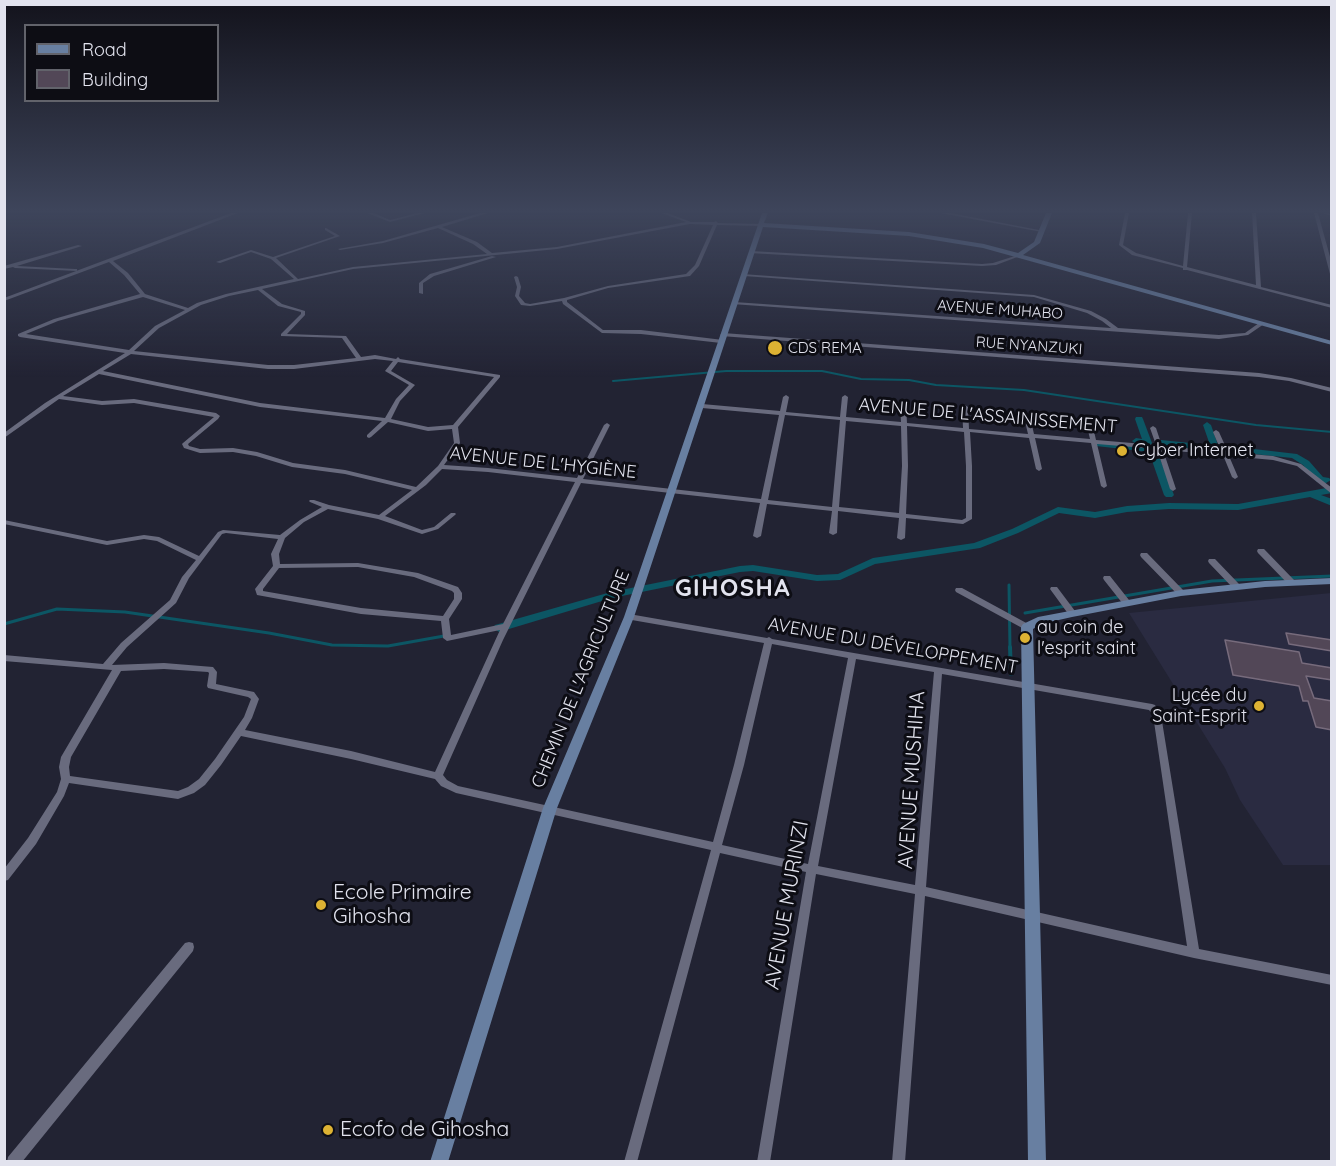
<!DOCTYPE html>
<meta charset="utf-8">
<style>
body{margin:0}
#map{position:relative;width:1336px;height:1166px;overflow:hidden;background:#222333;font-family:Quicksand,sans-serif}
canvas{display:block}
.frame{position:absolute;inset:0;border:6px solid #e2e3ee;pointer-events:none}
.legend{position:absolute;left:24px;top:24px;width:195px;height:78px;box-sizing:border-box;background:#0d0d14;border:2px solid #62636b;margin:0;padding:8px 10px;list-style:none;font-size:18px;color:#e2e3ee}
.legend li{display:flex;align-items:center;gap:12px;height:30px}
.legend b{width:30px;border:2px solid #62636b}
</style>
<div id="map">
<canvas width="1336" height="1166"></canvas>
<div class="frame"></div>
<ul class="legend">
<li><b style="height:8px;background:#687fa1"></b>Road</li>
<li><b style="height:16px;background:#524757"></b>Building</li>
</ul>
</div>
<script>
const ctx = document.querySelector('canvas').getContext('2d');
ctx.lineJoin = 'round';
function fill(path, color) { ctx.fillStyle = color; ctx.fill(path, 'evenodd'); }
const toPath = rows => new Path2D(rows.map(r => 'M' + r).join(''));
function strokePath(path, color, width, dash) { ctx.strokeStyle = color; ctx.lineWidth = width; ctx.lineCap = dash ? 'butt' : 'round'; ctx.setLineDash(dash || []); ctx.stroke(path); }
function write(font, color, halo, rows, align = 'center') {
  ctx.font = font + ' Quicksand,sans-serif'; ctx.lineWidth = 6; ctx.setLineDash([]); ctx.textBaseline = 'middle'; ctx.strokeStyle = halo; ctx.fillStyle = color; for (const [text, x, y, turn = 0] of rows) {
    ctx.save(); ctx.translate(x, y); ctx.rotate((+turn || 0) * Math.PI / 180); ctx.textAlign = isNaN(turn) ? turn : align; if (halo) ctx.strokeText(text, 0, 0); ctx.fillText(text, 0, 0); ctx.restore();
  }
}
fill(toPath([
 [1331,593,1331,865,1283,865,1240,800,1225,768,1129,613]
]), '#2a2b41');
strokePath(toPath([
 [613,381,726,371,822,371,861,379,909,380,936,385,1024,390,1256,425,1332,432]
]), '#0c5664', 2);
strokePath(toPath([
 [1009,585,1010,648],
 [1025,613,1212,581,1332,576],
 [4,624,57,609,125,612,269,633,332,645,388,646,444,636]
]), '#0c5664', 3);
strokePath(toPath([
 [1010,647,1011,674]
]), '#0c5664', 4);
fill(toPath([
 [1136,417,1142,417,1143,419,1152,443,1151,445,1136,444,1132,441,1136,438,1142,439,1135,419,1136,417],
 [1207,422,1211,425,1219,448,1218,450,1161,446,1157,443,1161,440,1210,445,1203,425,1207,422],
 [1099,441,1156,448,1174,495,1172,497,1166,497,1164,495,1149,452,1096,446,1096,442,1099,441],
 [1228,446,1297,454,1309,461,1323,477,1329,478,1331,480,1326,483,1317,482,1303,465,1292,458,1225,451,1224,449,1228,446],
 [1332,487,1332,493,1321,495,1332,499,1332,506,1310,497,1238,510,1169,509,1127,512,1095,518,1059,513,1018,533,980,548,875,564,840,580,817,581,753,571,740,572,612,598,499,632,493,628,495,625,611,592,740,566,753,565,817,575,838,574,873,558,974,543,1012,529,1058,507,1095,512,1127,506,1169,503,1238,504,1332,487]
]), '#0c5664');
const building = toPath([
 [1286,633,1332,640,1332,651,1289,644,1286,633],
 [1225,640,1299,652,1302,663,1332,668,1332,680,1306,676,1314,698,1332,701,1332,730,1316,727,1308,701,1303,701,1299,686,1233,675,1225,640]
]);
fill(building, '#524757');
strokePath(building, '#776b7c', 1.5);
fill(toPath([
 [231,213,238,213,113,261,128,273,145,294,188,308,197,303,226,294,294,279,271,259,251,252,220,263,216,262,251,250,273,257,335,236,325,230,325,228,326,228,340,236,276,258,298,279,353,267,487,254,473,244,438,228,383,243,340,250,338,249,383,241,480,213,488,213,442,227,477,242,492,253,557,247,686,222,661,213,668,213,691,222,714,222,716,221,718,223,762,224,763,225,761,226,717,225,699,266,690,276,608,288,567,300,567,302,603,330,641,330,723,340,724,341,721,343,641,334,602,333,563,304,562,301,530,306,521,305,515,296,517,287,514,277,516,276,518,277,521,287,519,296,525,303,530,304,564,298,608,286,686,274,695,265,713,225,690,224,557,249,353,269,262,289,282,304,305,311,305,315,287,334,346,336,361,357,375,355,396,359,398,357,400,359,500,375,500,377,458,427,460,443,444,465,488,468,577,478,604,425,607,423,610,425,583,479,761,499,779,415,702,408,699,406,702,404,780,411,783,397,786,395,789,397,786,412,840,417,842,397,845,395,848,397,846,417,901,422,900,406,903,404,906,406,907,423,963,428,962,407,965,405,968,407,969,429,1028,434,1024,417,1027,415,1030,417,1034,434,1090,439,1085,418,1088,416,1091,418,1096,440,1156,445,1150,428,1153,426,1156,428,1162,446,1221,451,1213,432,1216,430,1219,432,1228,452,1273,456,1301,464,1332,488,1332,494,1297,466,1273,460,1229,456,1238,477,1235,479,1232,477,1223,455,1163,450,1176,489,1173,491,1170,489,1157,449,1097,444,1107,486,1104,488,1101,486,1091,443,1035,438,1042,469,1039,471,1036,469,1029,438,970,432,972,466,972,519,963,524,906,518,905,538,901,540,897,538,899,518,838,511,837,533,833,535,829,533,832,511,767,504,761,536,757,538,753,536,760,503,581,483,503,640,443,775,447,780,458,786,713,842,734,765,764,643,626,619,625,617,629,614,767,638,769,637,772,639,1152,704,1155,705,1161,715,1199,949,1332,975,1332,985,1194,958,925,896,905,1162,892,1162,915,894,816,874,770,1162,757,1162,806,872,720,853,637,1162,624,1162,711,850,456,793,441,786,435,779,351,759,241,736,221,765,205,785,194,793,178,799,69,783,64,796,36,844,8,880,4,881,4,869,28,838,57,792,61,779,59,767,61,757,112,670,4,661,4,655,103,664,121,643,170,600,182,577,196,560,157,541,144,539,107,545,4,524,4,520,107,541,144,535,159,537,199,556,218,532,223,530,280,535,300,520,322,507,310,502,309,501,310,500,314,500,329,505,379,515,412,490,345,474,292,467,256,456,233,452,200,453,184,448,182,444,183,443,214,417,134,403,102,405,59,399,4,438,4,433,45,403,125,353,20,337,18,336,18,334,54,319,140,294,124,275,109,262,4,301,4,298,231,213],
 [258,290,278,306,301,312,301,314,281,334,281,336,342,338,356,358,294,365,268,365,134,351,159,328,201,305,229,296,258,290],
 [143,297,185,310,155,326,129,350,26,334,58,321,143,297],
 [131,354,268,369,294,369,375,359,393,361,385,371,409,385,396,399,385,418,260,403,103,371,131,354],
 [398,362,494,377,453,425,428,427,391,419,400,401,415,385,391,371,398,362],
 [99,374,260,407,382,421,367,435,367,437,369,438,371,437,388,422,428,431,452,429,454,443,438,466,416,487,345,470,293,463,257,452,233,448,200,449,189,446,188,444,218,419,220,416,216,413,134,399,102,401,63,396,99,374],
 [785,415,840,420,832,507,768,500,785,415],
 [846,421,901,426,902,466,899,513,839,507,846,421],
 [907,426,964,432,966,466,966,518,962,520,906,514,908,466,907,426],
 [442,469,488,472,575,482,503,624,451,635,449,619,462,599,462,593,458,587,418,573,358,563,280,564,279,554,285,538,304,522,328,509,378,519,422,534,438,529,455,515,456,514,455,513,451,513,434,527,422,530,385,516,426,485,442,469],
 [226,533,278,539,271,554,273,566,255,589,257,595,361,614,441,621,443,638,447,641,500,630,435,772,351,751,245,730,252,718,259,699,254,692,216,684,217,672,213,667,164,663,112,665,127,647,176,603,189,578,222,534,226,533],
 [358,567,414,577,452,591,454,593,454,599,443,616,361,608,263,591,263,589,279,568,358,567],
 [772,644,848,658,808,864,722,845,744,765,772,644],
 [856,659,934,672,915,885,818,866,856,659],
 [164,669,208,672,209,673,207,686,208,688,248,697,251,699,244,717,215,759,199,779,188,787,178,791,70,776,69,767,71,757,121,671,164,669],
 [942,674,1149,710,1153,715,1187,946,926,887,942,674],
 [367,213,374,213,390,220,417,213,425,213,390,222,367,213],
 [940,213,951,213,1044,231,1042,232,940,213],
 [1125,213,1129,213,1123,245,1136,253,1183,266,1188,213,1192,213,1187,267,1256,285,1252,213,1256,213,1261,287,1332,305,1332,308,1187,270,1183,270,1183,268,1132,255,1119,245,1125,213],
 [1314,213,1318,213,1332,264,1332,275,1330,274,1314,213],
 [1324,213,1332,214,1332,216,1325,214,1324,213],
 [78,245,82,246,17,266,75,269,77,269,77,271,15,268,13,267,4,269,4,266,78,245],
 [751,251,982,264,993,263,1018,255,1020,256,996,265,982,266,749,253,749,252,751,251],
 [492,256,496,257,434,276,423,283,423,294,419,293,419,283,430,274,492,256],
 [742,274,1034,295,1091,311,1106,319,1118,328,1219,335,1245,333,1259,323,1264,324,1248,335,1219,339,732,304,732,303,734,302,1111,328,1102,321,1087,313,1034,297,744,276,742,275,742,274],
 [723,333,1259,373,1291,378,1332,388,1332,392,1289,381,1259,377,721,336,720,335,723,333],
 [1258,549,1264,549,1295,581,1296,583,1295,585,1289,585,1258,553,1257,551,1258,549],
 [1141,553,1147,553,1184,591,1185,593,1184,595,1178,595,1141,557,1140,555,1141,553],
 [1209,559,1215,559,1239,584,1240,586,1239,588,1233,588,1209,563,1208,561,1209,559],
 [1104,576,1110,576,1129,600,1130,602,1129,604,1123,604,1104,580,1103,578,1104,576],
 [1051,587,1057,587,1075,611,1076,613,1075,615,1069,615,1050,589,1051,587],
 [956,588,962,588,1030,625,1031,627,1030,629,1024,629,956,592,955,590,956,588],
 [189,942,193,943,194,947,193,951,22,1162,7,1162,8,1157,185,943,189,942]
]), '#696b7e');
fill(toPath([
 [762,213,768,213,764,223,909,232,984,244,1018,253,1034,242,1046,213,1052,213,1040,243,1023,255,1332,341,1332,345,983,248,909,236,763,227,634,617,557,808,448,1162,430,1162,543,808,624,617,762,213],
 [1332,578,1332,584,1265,587,1181,596,1072,617,1041,624,1033,629,1046,1162,1028,1162,1021,627,1023,624,1038,617,1181,590,1265,581,1332,578]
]), '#687fa1');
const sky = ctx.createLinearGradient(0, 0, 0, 377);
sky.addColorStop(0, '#13131c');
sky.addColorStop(0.56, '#3e455b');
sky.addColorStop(1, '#3e455b00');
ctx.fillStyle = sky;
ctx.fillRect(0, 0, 1336, 377);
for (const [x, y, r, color] of [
 [775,348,8,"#ddb233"],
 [1122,451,6,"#ddb233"],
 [1025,638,6,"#ddb233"],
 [1259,706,6,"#ddb233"],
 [321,905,6,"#ddb233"],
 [328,1130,6,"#ddb233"]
]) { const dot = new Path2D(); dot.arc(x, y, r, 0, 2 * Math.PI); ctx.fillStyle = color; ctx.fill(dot); strokePath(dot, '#0d0d14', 2); }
write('15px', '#e2e3ee', '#0d0d14', [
 ["AVENUE MUHABO",1000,310,4],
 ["RUE NYANZUKI",1029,346,4]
]);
write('15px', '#e2e3ee', '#0d0d14', [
 ["CDS REMA",788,348]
], 'left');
write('18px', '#e2e3ee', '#0d0d14', [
 ["AVENUE DE L'ASSAINISSEMENT",988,416,5],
 ["AVENUE DE L'HYGIÈNE",543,463,6],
 ["AVENUE DU DÉVELOPPEMENT",893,646,10],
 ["CHEMIN DE L'AGRICULTURE",581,679,-68]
]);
write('18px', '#e2e3ee', '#0d0d14', [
 ["Cyber Internet",1134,451],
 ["au coin de",1037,628],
 ["l'esprit saint",1037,649],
 ["Lycée du",1247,696,"right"],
 ["Saint-Esprit",1247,717,"right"]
], 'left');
write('21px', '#e2e3ee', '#0d0d14', [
 ["AVENUE MUSHIHA",912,780,-86],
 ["AVENUE MURINZI",787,905,-80]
]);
write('21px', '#e2e3ee', '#0d0d14', [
 ["Ecole Primaire",333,893],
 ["Gihosha",333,917],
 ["Ecofo de Gihosha",340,1130]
], 'left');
ctx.letterSpacing = '1.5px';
write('bold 24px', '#e2e3ee', '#0d0d14', [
 ["GIHOSHA",733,589]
]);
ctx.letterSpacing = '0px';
</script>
